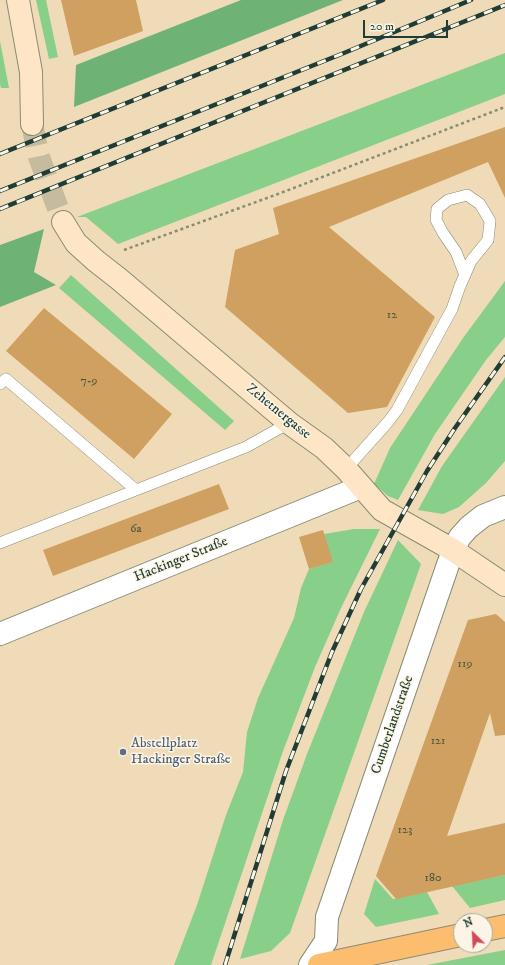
<!DOCTYPE html>
<meta charset="utf-8">
<style>
body{margin:0}
#map{position:relative;width:505px;height:965px;overflow:hidden;background:#f0dbb9;font-family:"IM FELL DW Pica",serif}
canvas{display:block}
.north{position:absolute;left:453px;top:913px;width:40px;height:40px;box-sizing:border-box;background:#fcf5e5;border:1px solid #a4ab9e;border-radius:50%;rotate:336deg;font-size:11px;font-weight:700;line-height:16px;text-align:center;color:#1f3d34}
.north::after{content:'';display:block;margin:auto;width:14px;height:18px;background:#d1495b;clip-path:polygon(50% 0,100% 100%,50% 72%,0 100%)}
.scale{position:absolute;left:363px;top:20px;width:85px;height:18px;box-sizing:border-box;border:2px solid #1f3d34;border-top:0;padding-left:5px;font-size:12px;line-height:14px;white-space:nowrap;color:#1f3d34;-webkit-text-stroke:3px #fcf5e5;paint-order:stroke}
</style>
<div id="map">
<canvas width="505" height="965"></canvas>
<div class="north">N</div>
<div class="scale">20 m</div>
</div>
<script>
const ctx = document.querySelector('canvas').getContext('2d');
ctx.lineJoin = 'round';
function fill(path, color) { ctx.fillStyle = color; ctx.fill(path, 'evenodd'); }
const toPath = rows => new Path2D(rows.map(r => 'M' + r).join(''));
function strokePath(path, color, width, dash) { ctx.strokeStyle = color; ctx.lineWidth = width; ctx.lineCap = dash ? 'butt' : 'round'; ctx.setLineDash(dash || []); ctx.stroke(path); }
function write(font, color, halo, rows, align = 'center') {
  ctx.font = font + ' "IM FELL DW Pica",serif'; ctx.lineWidth = 3; ctx.setLineDash([]); ctx.textBaseline = 'middle'; ctx.strokeStyle = halo; ctx.fillStyle = color; for (const [text, x, y, turn = 0] of rows) {
    ctx.save(); ctx.translate(x, y); ctx.rotate((+turn || 0) * Math.PI / 180); ctx.textAlign = isNaN(turn) ? turn : align; if (halo) ctx.strokeText(text, 0, 0); ctx.fillText(text, 0, 0); ctx.restore();
  }
}
fill(toPath([
 [36,0,46,0,58,57,49,59],
 [0,41,9,88,1,88,0,84],
 [505,53,505,94,299,174,118,244,86,217,77,217],
 [71,275,234,421,225,430,59,288],
 [505,281,505,337,486,360,435,434,398,500,388,496,374,484,390,448,463,338],
 [505,377,505,461,486,483,459,507,443,514,418,510,442,466],
 [354,529,380,529,341,608,315,667,282,754,211,965,174,965,197,905,226,815,243,772,247,732,258,698,294,618,301,588,309,569,332,562,324,534],
 [398,540,421,564,290,933,271,951,240,959,283,820,307,754,364,612],
 [505,875,505,900,470,908,452,886],
 [375,879,393,899,427,892,439,914,376,927,364,914],
 [505,950,505,965,427,965]
]), '#88cf89');
fill(toPath([
 [241,0,343,0,74,107,76,65],
 [44,229,34,272,56,285,0,307,0,245]
]), '#6eb275');
fill(toPath([
 [61,0,136,0,143,31,74,56],
 [505,127,505,198,488,162,329,227,435,317,387,407,348,413,225,307,235,250,279,234,273,208],
 [44,308,172,414,134,459,6,351],
 [219,484,229,509,53,576,43,550],
 [323,530,333,562,309,569,299,537],
 [496,614,505,622,505,735,495,736,490,713,447,836,505,823,505,875,396,899,376,876,468,620]
]), '#cfa05f');
strokePath(toPath([
 [32,124,39,157,63,222]
]), '#c6bb9e', 22, [22, 11]);
const lane = toPath([
 [0,384,6,379,136,490,246,447,289,423],
 [346,469,388,422,397,410,452,309,460,286,471,261,488,240,490,221,480,204,467,195,448,200,437,209,436,220,443,233,456,252,465,275],
 [0,543,136,490]
]);
const street = toPath([
 [0,634,361,487],
 [310,965,326,941,327,917,453,550,460,537,469,527,483,516,505,507]
]);
const secondary = toPath([
 [18,0,31,72,32,124],
 [63,222,76,243,96,261,119,279,289,423,324,448,346,469,382,510,453,550,505,585]
]);
const primary = toPath([
 [485,930,505,926],
 [319,965,461,935]
]);
strokePath(lane, '#888c76', 12);
strokePath(street, '#888c76', 24);
strokePath(secondary, '#888c76', 24);
strokePath(primary, '#888c76', 24);
strokePath(toPath([
 [124,250,278,194,505,107]
]), '#888c76', 2.5, [3, 3]);
strokePath(lane, '#fff', 11);
strokePath(street, '#fff', 22);
strokePath(secondary, '#fee5c5', 22);
strokePath(primary, '#fcbd6f', 22);
const rail = toPath([
 [0,154,383,0],
 [0,191,344,53,471,0],
 [0,209,505,5],
 [225,965,286,771,332,652,361,589,427,471,455,428,505,357]
]);
strokePath(rail, '#1f3d34', 4.5);
strokePath(rail, '#fcf5e5', 3, [9]);
for (const [x, y, r, color] of [
 [123,752,4,"#5c6f8a"]
]) { const dot = new Path2D(); dot.arc(x, y, r, 0, 2 * Math.PI); ctx.fillStyle = color; ctx.fill(dot); strokePath(dot, '#fcf5e5', 1.5); }
write('12px', '#4b563f', null, [
 ["12",392,316],
 ["7-9",89,382],
 ["6a",136,530],
 ["119",465,665],
 ["121",438,742],
 ["123",405,831],
 ["180",433,879]
]);
write('14px', '#1f3d34', '#fcf5e5', [
 ["Zehetnergasse",278,412,39],
 ["Hackinger Straße",181,560,-22],
 ["Cumberlandstraße",393,725,-71]
]);
write('14px', '#4e5e75', '#fcf5e5', [
 ["Abstellplatz",131,744],
 ["Hackinger Straße",131,760]
], 'left');
</script>
